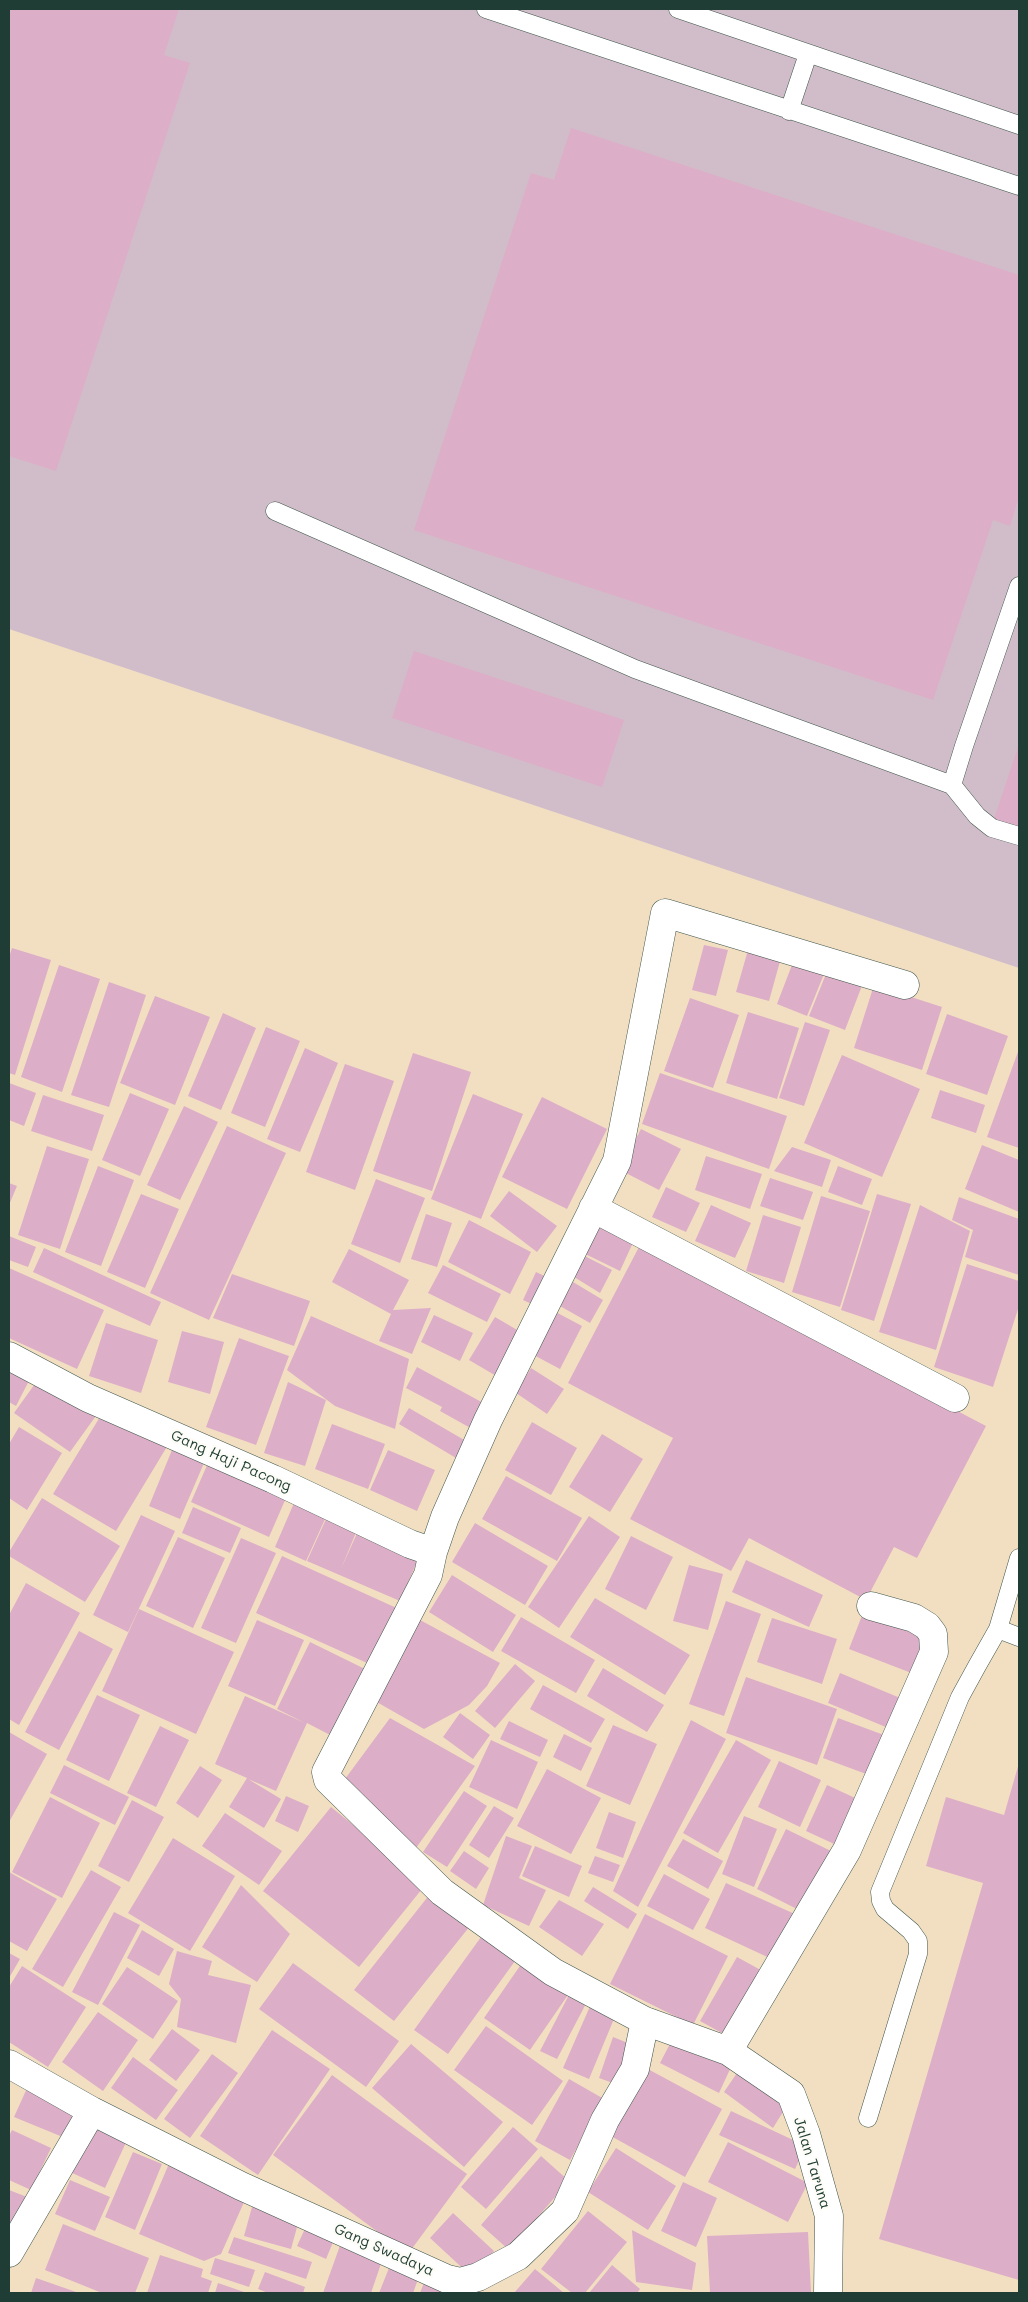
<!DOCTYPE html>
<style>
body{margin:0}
#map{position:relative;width:1028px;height:2302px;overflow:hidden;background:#f2dfc2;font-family:Mali,sans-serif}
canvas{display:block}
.frame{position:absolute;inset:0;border:10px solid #1f3d34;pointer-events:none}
</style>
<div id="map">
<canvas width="1028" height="2302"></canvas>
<div class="frame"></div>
</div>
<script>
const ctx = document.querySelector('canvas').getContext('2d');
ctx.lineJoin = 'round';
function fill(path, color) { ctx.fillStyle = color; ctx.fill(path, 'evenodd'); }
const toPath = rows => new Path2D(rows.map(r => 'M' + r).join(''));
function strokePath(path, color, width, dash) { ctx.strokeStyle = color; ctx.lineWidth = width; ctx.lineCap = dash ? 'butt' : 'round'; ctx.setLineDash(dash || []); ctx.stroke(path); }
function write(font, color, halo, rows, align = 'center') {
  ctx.font = font + ' Mali,sans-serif'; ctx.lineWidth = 4.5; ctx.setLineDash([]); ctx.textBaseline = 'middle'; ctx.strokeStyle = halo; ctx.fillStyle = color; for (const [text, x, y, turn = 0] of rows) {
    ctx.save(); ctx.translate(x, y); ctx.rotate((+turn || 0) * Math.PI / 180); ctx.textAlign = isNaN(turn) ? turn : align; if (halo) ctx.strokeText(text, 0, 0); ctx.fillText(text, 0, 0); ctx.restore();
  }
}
fill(toPath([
 [9,9,1019,9,1019,968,9,629]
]), '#d1bdca');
fill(toPath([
 [9,9,179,9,164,55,190,63,56,471,9,456],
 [571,128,1019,275,1019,497,1010,526,993,520,933,700,414,530,531,173,554,180],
 [414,651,624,720,602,787,392,718],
 [1019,744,1019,834,992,825],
 [750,943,782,954,769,1001,736,992],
 [704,945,728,950,716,996,692,990],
 [12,948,51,960,15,1075,9,1073,9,957],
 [795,957,826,969,807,1016,777,1004],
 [59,965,100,979,62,1092,21,1077],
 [828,969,863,983,845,1030,809,1016],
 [109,982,146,995,109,1107,71,1095],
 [874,985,942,1007,922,1070,854,1048],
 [155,996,210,1017,175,1105,120,1083],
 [690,998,739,1015,713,1088,664,1071],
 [748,1012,799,1028,777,1099,726,1083],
 [223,1013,256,1028,221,1110,188,1096],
 [947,1014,1008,1036,987,1095,926,1074],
 [805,1022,830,1030,804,1106,779,1098],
 [266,1027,300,1041,265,1127,231,1113],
 [305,1048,338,1063,300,1152,267,1139],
 [1019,1049,1019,1148,987,1137],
 [413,1053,471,1072,432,1191,373,1171],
 [842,1055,920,1089,882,1177,804,1143],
 [345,1064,394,1081,355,1190,306,1172],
 [660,1073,787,1116,769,1169,642,1124],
 [9,1083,36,1093,24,1126,9,1120],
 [940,1090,985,1105,976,1133,931,1118],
 [130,1093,169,1109,140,1176,102,1160],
 [473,1094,523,1114,481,1219,431,1199],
 [43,1095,104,1115,92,1151,31,1131],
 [542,1097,607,1129,567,1209,502,1177],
 [184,1106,218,1122,180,1200,147,1185],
 [227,1126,286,1153,209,1320,150,1293],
 [641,1129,681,1149,659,1190,620,1170],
 [982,1145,1019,1160,1019,1212,965,1189],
 [47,1146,89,1159,60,1249,18,1235],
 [792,1147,831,1160,822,1187,774,1171],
 [706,1156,762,1174,750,1209,695,1190],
 [98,1166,134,1180,101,1266,65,1252],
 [838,1166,872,1179,862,1205,828,1192],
 [770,1178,813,1192,803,1220,760,1206],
 [376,1179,425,1198,400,1263,351,1244],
 [9,1183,17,1186,9,1205],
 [666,1187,700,1203,686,1232,652,1217],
 [509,1191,557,1226,537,1252,490,1216],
 [141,1194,179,1209,145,1288,107,1272],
 [877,1194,911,1204,874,1321,841,1310],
 [821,1196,870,1211,840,1307,792,1292],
 [959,1197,1019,1219,1019,1275,965,1257,973,1230,952,1220],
 [711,1205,751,1223,735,1258,695,1241],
 [920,1205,970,1231,936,1350,879,1332],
 [426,1214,452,1223,437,1267,411,1259],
 [594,1214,636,1236,620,1271,575,1249],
 [763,1215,801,1227,784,1283,746,1271],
 [469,1220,531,1252,510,1294,448,1262],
 [9,1236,36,1247,28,1267,9,1260],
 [640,1245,986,1426,917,1558,894,1547,866,1600,749,1538,731,1571,630,1519,673,1438,568,1383],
 [44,1248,161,1302,150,1326,33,1272],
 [349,1249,409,1280,393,1310,431,1308,412,1354,379,1341,391,1314,332,1282],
 [575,1251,612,1270,600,1293,566,1272],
 [967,1264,1019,1281,1019,1306,993,1387,934,1367],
 [443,1265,501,1294,487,1322,428,1293],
 [9,1268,104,1310,77,1369,9,1338],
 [536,1272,553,1280,540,1308,523,1300],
 [232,1274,310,1301,294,1346,213,1318],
 [573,1282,603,1300,590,1323,560,1306],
 [550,1309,582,1326,560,1369,528,1352],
 [434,1315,473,1333,460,1361,421,1342],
 [311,1316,409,1359,395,1429,335,1406,287,1370],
 [495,1317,524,1334,498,1377,469,1360],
 [106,1323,158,1340,141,1393,89,1376],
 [182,1331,224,1342,210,1394,168,1382],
 [239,1338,289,1356,256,1445,206,1427],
 [9,1361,33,1373,16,1406,9,1402],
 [417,1367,487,1405,474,1430,440,1411,442,1407,406,1388],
 [531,1368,564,1389,547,1414,516,1393],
 [42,1374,98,1413,70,1452,14,1413],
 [288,1382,326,1400,305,1466,264,1453],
 [106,1407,168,1445,116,1531,53,1494],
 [409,1408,466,1441,456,1458,399,1424],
 [532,1422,577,1448,551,1495,505,1470],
 [332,1424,385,1444,368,1489,315,1469],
 [19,1427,62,1453,27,1510,9,1498,9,1444],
 [602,1434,643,1459,610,1512,569,1487],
 [172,1450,204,1463,180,1519,149,1506],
 [388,1450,435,1470,417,1511,370,1490],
 [208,1463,286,1498,269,1537,191,1502],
 [506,1476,582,1518,557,1561,482,1519],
 [42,1498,120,1546,85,1602,9,1556,9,1552],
 [294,1503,326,1517,306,1561,275,1547],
 [193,1507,241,1528,230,1553,182,1533],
 [141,1515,175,1531,128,1632,93,1615],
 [589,1516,620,1537,559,1628,528,1607],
 [327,1517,357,1530,341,1569,358,1531,419,1557,400,1601,307,1561],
 [475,1523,548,1566,525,1605,452,1562],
 [631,1536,673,1557,646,1610,605,1589],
 [178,1537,225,1558,193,1628,146,1606],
 [241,1538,276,1553,236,1643,201,1628],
 [282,1556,401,1610,376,1667,256,1613],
 [746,1560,823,1595,809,1627,732,1592],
 [689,1565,723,1574,708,1630,673,1621],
 [452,1575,516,1615,493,1652,429,1612],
 [26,1583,80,1613,19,1725,9,1719,9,1615],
 [595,1598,690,1655,665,1695,570,1637],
 [726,1601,761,1614,724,1716,689,1704],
 [139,1609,234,1652,196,1734,102,1691],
 [863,1613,928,1639,914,1674,849,1649],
 [521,1617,595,1660,576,1693,501,1651],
 [772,1618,837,1639,822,1684,757,1662],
 [257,1620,304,1640,275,1706,228,1686],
 [420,1620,500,1663,487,1686,469,1705,424,1729,375,1701],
 [79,1631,113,1649,59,1750,25,1732],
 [310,1642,367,1670,334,1737,307,1723,276,1791,248,1779,281,1799,264,1828,229,1807,247,1778,215,1764,245,1696,305,1723,277,1709],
 [515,1664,535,1681,495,1728,475,1711],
 [603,1668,664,1705,647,1732,587,1696],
 [840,1673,905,1700,893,1730,828,1703],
 [746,1677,837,1709,817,1765,726,1733],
 [543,1685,605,1719,591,1743,530,1709],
 [97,1695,140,1715,109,1781,66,1760],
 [460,1713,490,1735,473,1759,443,1737],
 [390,1718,475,1766,416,1848,345,1779],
 [838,1718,892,1738,877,1778,823,1758],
 [691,1720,726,1739,638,1907,613,1891],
 [509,1721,548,1740,540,1757,500,1739],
 [613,1725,657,1744,630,1805,586,1786],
 [160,1726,189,1740,156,1807,127,1793],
 [9,1732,47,1754,9,1822],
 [564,1734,592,1748,581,1771,553,1757],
 [491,1740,538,1762,517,1809,469,1787],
 [736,1740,771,1760,718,1853,683,1833],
 [779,1761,821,1780,800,1827,758,1807],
 [1019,1763,1019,2280,879,2239,983,1883,926,1866,946,1797,1004,1815],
 [64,1765,129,1797,115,1825,50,1793],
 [200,1766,222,1780,198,1818,176,1803],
 [547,1769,601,1798,571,1854,517,1826],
 [827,1785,866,1803,845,1849,806,1831],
 [464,1791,487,1806,447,1867,423,1852],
 [286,1796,309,1806,298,1832,275,1821],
 [50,1797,100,1823,62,1898,12,1872],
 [132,1800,164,1817,129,1882,98,1866],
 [494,1806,514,1818,489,1858,469,1845],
 [331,1807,426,1884,359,1967,263,1891],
 [609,1812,636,1822,623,1858,596,1848],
 [225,1813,282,1851,259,1885,202,1846],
 [744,1816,777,1829,754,1887,722,1874],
 [786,1829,833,1852,803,1912,757,1889],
 [506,1836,532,1846,519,1878,546,1890,529,1926,483,1905],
 [173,1838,235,1876,190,1951,128,1913],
 [683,1839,723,1861,708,1889,667,1866],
 [535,1846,582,1866,569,1897,522,1876],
 [464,1851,489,1868,476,1889,450,1871],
 [595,1856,620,1865,613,1882,588,1873],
 [91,1870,121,1887,63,1987,32,1969],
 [9,1872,57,1899,27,1951,9,1941],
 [664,1874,710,1899,693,1930,647,1906],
 [726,1883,797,1915,776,1961,705,1928],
 [241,1885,290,1934,257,1982,202,1947],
 [593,1887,637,1914,628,1929,584,1901],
 [430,1894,470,1926,394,2021,354,1990],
 [559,1900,604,1924,582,1956,539,1927],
 [114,1912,140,1925,98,2005,72,1992],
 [645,1914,728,1956,693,2025,610,1984],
 [142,1930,174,1949,159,1976,127,1958],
 [481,1937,515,1961,448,2054,414,2030],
 [177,1951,212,1961,208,1975,251,1985,236,2043,177,2027,181,1999,169,1984],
 [9,1953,20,1959,9,1978],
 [737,1957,768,1974,731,2038,700,2021],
 [524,1960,570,1992,530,2050,484,2018],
 [293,1963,399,2041,366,2087,259,2009],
 [22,1966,86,2007,48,2067,9,2042,9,1987],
 [127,1967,178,2001,153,2039,102,2004],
 [573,1987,590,1996,557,2059,540,2051],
 [591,2004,616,2014,589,2079,563,2068],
 [98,2012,138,2040,103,2091,62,2062],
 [486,2026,563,2081,532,2125,454,2070],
 [172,2029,200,2050,176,2081,149,2060],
 [272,2030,330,2069,258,2175,200,2136],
 [674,2036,732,2065,719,2093,660,2063],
 [613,2037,633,2045,621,2086,599,2078],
 [411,2044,503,2122,464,2167,372,2088],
 [212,2054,238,2073,190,2138,164,2119],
 [133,2057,178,2090,156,2120,111,2088],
 [646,2068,722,2109,685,2177,609,2135],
 [739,2070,786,2107,773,2128,724,2092],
 [332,2075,467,2174,408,2254,273,2155],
 [569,2079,604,2099,570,2160,535,2141],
 [28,2086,83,2108,70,2140,14,2117],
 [731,2111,806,2146,795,2169,719,2135],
 [94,2120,129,2136,105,2188,70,2172],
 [513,2127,538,2149,486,2209,461,2187],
 [12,2130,51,2148,31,2190,9,2180,9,2136],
 [728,2142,808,2183,788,2222,708,2182],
 [616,2148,676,2186,648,2230,588,2192],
 [133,2152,162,2164,135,2230,105,2217],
 [541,2156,569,2181,509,2250,481,2225],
 [171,2159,248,2193,221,2254,204,2261,139,2234],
 [70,2180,110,2197,95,2231,55,2214],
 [683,2182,717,2198,696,2247,661,2231],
 [9,2190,27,2197,9,2243],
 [252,2207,299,2220,291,2249,244,2236],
 [588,2211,627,2242,585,2293,572,2293,541,2269],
 [453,2213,494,2251,471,2276,430,2238],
 [308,2222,336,2235,326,2259,297,2246],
 [63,2224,149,2258,135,2293,102,2293,45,2270],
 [632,2230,696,2263,692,2290,636,2282],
 [808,2232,811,2293,710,2293,707,2236],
 [234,2237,312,2262,306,2279,228,2253],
 [342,2240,384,2255,371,2293,323,2293],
 [160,2255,203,2269,201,2277,212,2281,208,2293,147,2293],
 [215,2258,255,2270,249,2287,210,2274],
 [391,2263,420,2274,413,2293,379,2293],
 [612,2265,640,2289,637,2293,589,2293],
 [535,2269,564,2293,514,2293],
 [265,2272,305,2287,303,2293,268,2293,258,2289],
 [36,2278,79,2293,31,2293],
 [425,2280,462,2293,420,2293],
 [218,2283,247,2293,215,2293]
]), '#ddaec7');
const lane = toPath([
 [486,9,1019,186],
 [678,9,1019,125],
 [789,111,808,54],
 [275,511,635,669,952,785,964,746,1019,586],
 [952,785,977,816,992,828,1019,836],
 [998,1629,1019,1558],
 [868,2118,918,1954,918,1941,911,1931,885,1909,881,1901,880,1892,960,1697,977,1666,998,1629,1019,1637]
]);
const street = toPath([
 [593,1208,955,1398],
 [9,1356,88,1398,273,1479,410,1544,433,1552,428,1575,326,1772,328,1780,442,1892,553,1972,645,2021,728,2051,791,2094,806,2134,829,2216,828,2293],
 [433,1552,445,1517,488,1420,617,1161,665,913,905,985],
 [728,2051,847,1850,934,1652,933,1634,927,1626,914,1618,871,1606],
 [9,2064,92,2111,241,2186,447,2279,460,2282,478,2277,518,2256,565,2211,605,2120,635,2069,645,2021],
 [9,2253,92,2111]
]);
strokePath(lane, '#3f5549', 19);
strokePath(street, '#3f5549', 29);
strokePath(lane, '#fff', 18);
strokePath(street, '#fff', 28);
write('15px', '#1f3d34', '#fdfcf7', [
 ["Gang Haji Pacong",231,1461,24],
 ["Jalan Taruna",812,2163,73],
 ["Gang Swadaya",384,2250,24]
]);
</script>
